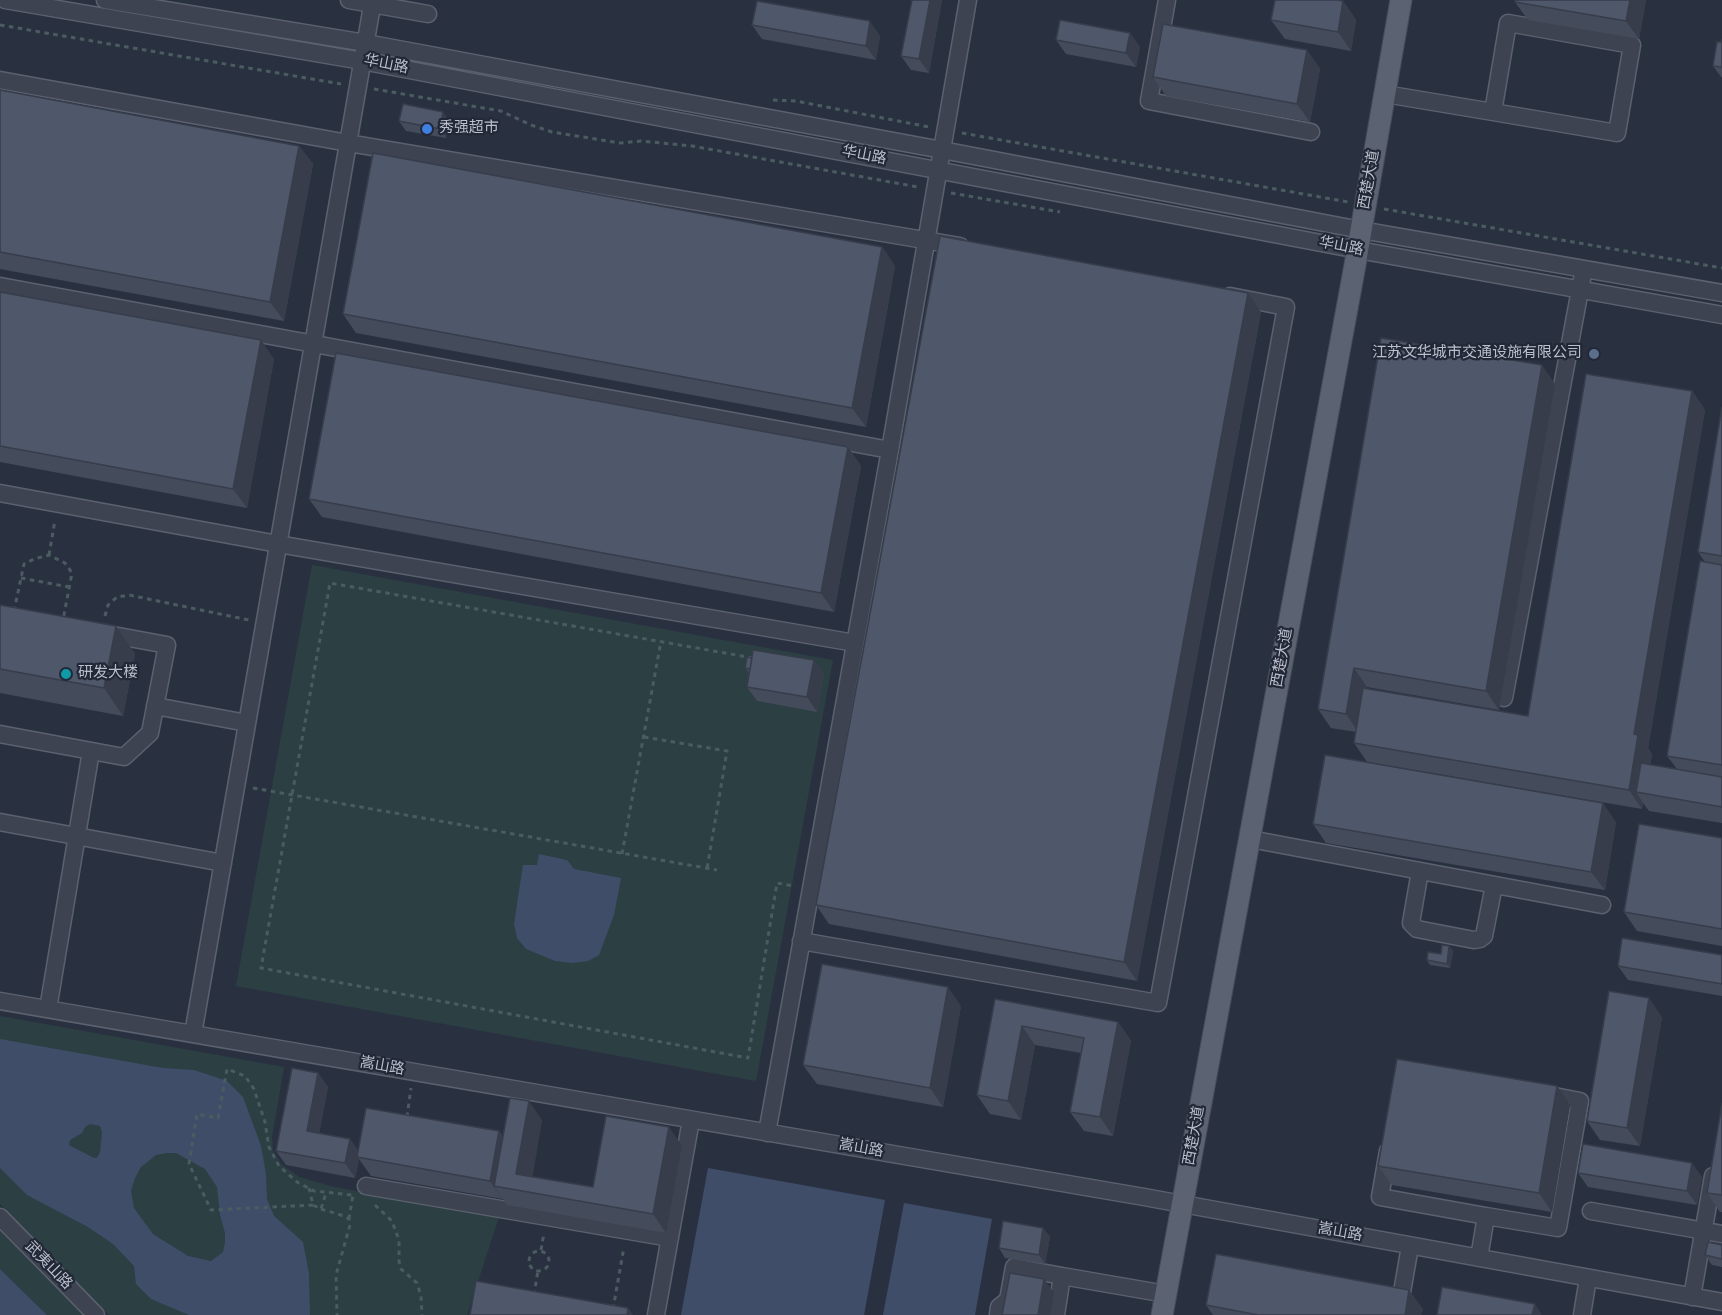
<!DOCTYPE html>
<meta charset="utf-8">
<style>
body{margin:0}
canvas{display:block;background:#293141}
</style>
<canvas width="1722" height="1315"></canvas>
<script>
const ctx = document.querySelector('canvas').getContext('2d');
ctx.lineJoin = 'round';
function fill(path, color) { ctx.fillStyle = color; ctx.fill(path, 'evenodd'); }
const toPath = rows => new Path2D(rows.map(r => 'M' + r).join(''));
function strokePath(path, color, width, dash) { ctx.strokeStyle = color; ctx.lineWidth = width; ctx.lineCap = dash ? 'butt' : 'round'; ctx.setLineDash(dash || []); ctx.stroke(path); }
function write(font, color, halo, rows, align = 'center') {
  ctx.font = font + ' "Source Sans 3","Noto Sans SC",sans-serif'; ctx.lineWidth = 4.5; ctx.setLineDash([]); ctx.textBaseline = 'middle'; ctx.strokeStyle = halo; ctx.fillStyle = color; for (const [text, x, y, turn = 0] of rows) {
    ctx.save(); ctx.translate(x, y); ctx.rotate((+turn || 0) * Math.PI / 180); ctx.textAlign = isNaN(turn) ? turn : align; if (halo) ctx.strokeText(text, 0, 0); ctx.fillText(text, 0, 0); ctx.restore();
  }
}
fill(toPath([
 [312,565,833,660,756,1081,236,986],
 [0,1016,284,1067,272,1137,273,1151,281,1164,299,1177,334,1187,499,1217,467,1315,109,1315,0,1204],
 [0,1223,87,1315,47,1315,0,1269]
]), '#2c3f43');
fill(toPath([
 [539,854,567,860,574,869,621,878,614,915,599,955,588,961,573,963,555,961,526,949,517,938,514,924,523,865,537,865],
 [0,1039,163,1068,194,1070,227,1081,243,1097,261,1146,266,1174,267,1199,274,1216,303,1242,309,1274,310,1315,189,1315,151,1299,136,1284,134,1266,113,1244,88,1227,27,1195,0,1168],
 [90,1124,100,1126,102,1132,100,1152,97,1158,94,1158,69,1145,70,1140,82,1133,85,1127],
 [166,1153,176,1153,205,1169,217,1187,220,1215,225,1233,225,1243,223,1252,211,1261,188,1256,153,1234,134,1208,131,1191,135,1178,141,1167,156,1155],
 [708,1168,885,1200,864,1315,681,1315],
 [904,1203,992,1219,975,1315,883,1315],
 [0,1269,47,1315,0,1315]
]), '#404d69');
const minor = toPath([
 [5,0,362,61,1358,250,1722,315],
 [105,0,366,43,942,150,1361,230,1722,293],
 [349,0,428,14],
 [1167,0,1149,101,1311,132],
 [0,80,348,143,960,246],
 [1385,94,1493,112,1617,133,1632,45,1508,23,1493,112],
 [0,286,890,450],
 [0,493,278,544,855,643],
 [1504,698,1582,279],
 [155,706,247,723],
 [0,734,124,757,150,733,167,645,102,633],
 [0,822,223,863],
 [1250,839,1602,905],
 [1420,871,1411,923,1417,929,1474,940,1480,939,1484,936,1494,885],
 [801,941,1158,1003,1286,307,1230,296],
 [0,1001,1144,1197,1722,1302],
 [48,1009,91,751],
 [193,1034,373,0],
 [767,1133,890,450,968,0],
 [1388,1151,1380,1197,1486,1216,1479,1258],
 [366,1186,670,1238],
 [1591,1211,1722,1234],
 [1486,1216,1558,1228,1580,1101,1544,1094],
 [0,1217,96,1315],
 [1402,1292,1410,1246],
 [1692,1297,1713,1176],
 [656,1315,691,1120],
 [998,1315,999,1307,1008,1300,1014,1267,1062,1276],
 [1056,1315,1062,1276,1166,1294],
 [1582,1315,1588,1278]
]);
const major = toPath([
 [1162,1315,1355,265,1401,0]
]);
strokePath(minor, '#5b616f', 19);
strokePath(major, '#474c5b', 23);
strokePath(toPath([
 [0,25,341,84],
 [374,89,501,111,531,125,552,132,620,143,641,141,692,146,918,187],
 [773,100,796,101,929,127],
 [962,133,1348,202],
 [951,193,1060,212],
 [1384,209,1722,268],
 [49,555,55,520],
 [21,578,69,587],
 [14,611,24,564,34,559,49,555,65,563,72,573,63,620],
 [105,616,108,605,117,597,129,595,249,620],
 [753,658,330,583,261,968,748,1058,777,883,794,886],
 [644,737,727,751,707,869],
 [253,788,717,870],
 [622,854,661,641],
 [407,1117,411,1088],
 [309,1188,313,1205,321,1209,326,1193],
 [313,1205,211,1210,189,1164,197,1114,218,1118,227,1069,245,1076,254,1089,265,1122,269,1147,279,1166,297,1182,314,1191,352,1195],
 [375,1205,392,1221,399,1240,399,1261,401,1269,417,1283,421,1296,422,1315],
 [321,1209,344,1216,349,1219,350,1225,336,1275,337,1315],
 [349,1219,353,1195],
 [541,1250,544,1233],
 '529 1261a10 10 0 1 1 20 0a10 10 0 1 1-20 0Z',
 [534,1295,538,1270],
 [613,1309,624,1247]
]), '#4b5c61', 3, [4.5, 4.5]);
strokePath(minor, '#3d4351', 16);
strokePath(major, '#5b6271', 21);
fill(toPath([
 [912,0,942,0,929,73,911,70,901,56],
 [1515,0,1646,0,1639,39,1528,20,1515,2],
 [1343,1,1356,20,1351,51,1285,39,1271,20],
 [752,25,880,36,876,60,762,39],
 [1722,39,1722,78,1713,66],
 [1056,40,1140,47,1136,67,1066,54],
 [1307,50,1320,69,1310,122,1166,96,1153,77],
 [0,90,299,146,313,164,284,321,0,269],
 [399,121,449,121,446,138,406,131],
 [882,247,895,266,866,427,356,333,343,314],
 [0,292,274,359,247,508,0,462],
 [1261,312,1137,981,829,924,816,905],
 [1555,384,1499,710,1367,687,1367,689,1528,716,1692,391,1705,410,1648,748,1652,754,1650,765,1677,769,1667,756,1705,562,1698,552,1722,407,1722,823,1649,811,1643,803,1642,809,1367,762,1354,743,1356,732,1331,728,1318,709],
 [848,447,861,466,834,612,322,517,309,499],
 [0,605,116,626,135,654,123,716,0,693],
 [752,658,814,660,824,675,817,712,757,701,747,687,749,673,745,668],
 [1616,822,1605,890,1326,843,1313,824],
 [1722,838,1722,946,1637,931,1624,912],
 [1449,946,1453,951,1450,968,1430,965,1427,960,1441,954],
 [1722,955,1722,996,1628,980,1618,966],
 [995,999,1118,1022,1131,1041,1113,1136,1084,1131,1070,1112,1081,1053,1035,1045,1021,1120,990,1114,977,1095],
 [961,1006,943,1107,817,1084,803,1065],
 [1662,1017,1640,1146,1600,1140,1587,1121],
 [318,1073,328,1087,319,1133,350,1139,358,1151,499,1131,503,1137,542,1120,532,1177,593,1187,682,1146,666,1233,507,1205,503,1199,371,1176,359,1159,355,1178,286,1165,276,1151],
 [1722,1104,1722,1212,1720,1212,1707,1193],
 [1570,1105,1552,1212,1392,1185,1378,1166],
 [1578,1173,1702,1177,1697,1205,1588,1187],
 [1043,1228,1050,1237,1045,1264,1005,1258,999,1248],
 [1722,1245,1722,1267,1712,1265,1705,1255],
 [1206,1305,1423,1309,1421,1315,1213,1315]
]), '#444b5b');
fill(toPath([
 [930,0,942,0,929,73,919,59],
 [1630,0,1646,0,1639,39,1626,21],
 [1343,1,1356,20,1351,51,1338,32],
 [870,21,880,36,876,60,866,46],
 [1130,33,1140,47,1136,67,1126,53],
 [1307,50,1320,69,1310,122,1297,104],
 [443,112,449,121,446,138,440,129],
 [299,146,313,164,284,321,270,302],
 [882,247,895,266,866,427,852,408],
 [1248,293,1261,312,1137,981,1124,962],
 [261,340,274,359,247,508,233,489],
 [1542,365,1555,384,1499,710,1486,691],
 [1692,391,1705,410,1648,748,1652,754,1645,794,1636,792,1643,803,1642,809,1629,790,1634,734],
 [848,447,861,466,834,612,821,593],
 [116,626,135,654,123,716,104,688],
 [814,660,824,675,817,712,807,697],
 [1354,668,1367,687,1359,733,1346,714],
 [1603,803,1616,822,1605,890,1591,872],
 [1449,946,1453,951,1450,968,1447,964],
 [948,987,961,1006,943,1107,930,1088],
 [1649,998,1662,1017,1640,1146,1627,1128],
 [1118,1022,1131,1041,1113,1136,1100,1117],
 [1022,1026,1035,1045,1021,1120,1008,1101],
 [318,1073,328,1087,317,1145,307,1131],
 [1557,1086,1570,1105,1552,1212,1539,1193],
 [529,1101,542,1120,530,1193,516,1174],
 [669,1127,682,1146,666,1233,653,1214],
 [499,1131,512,1150,494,1186,503,1200,490,1181],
 [350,1139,360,1153,357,1157,359,1159,355,1178,345,1163],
 [1692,1163,1702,1177,1697,1205,1687,1191],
 [1043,1228,1050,1237,1045,1264,1039,1255],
 [1044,1279,1054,1293,1050,1315,1038,1315],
 [1409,1290,1423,1309,1421,1315,1405,1315],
 [1535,1304,1542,1315,1532,1315],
 [628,1308,633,1315,627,1315]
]), '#373d4a');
const building = toPath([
 [912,0,930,0,919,59,901,56,912,0],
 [1275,0,1338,0,1343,1,1338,32,1271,20,1275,0],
 [1515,0,1630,0,1626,21,1515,2,1515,0],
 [757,1,870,21,866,46,752,25,757,1],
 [1060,20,1130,33,1126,53,1056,40,1060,20],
 [1163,24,1307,50,1297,104,1153,77,1163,24],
 [1717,42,1722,42,1722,67,1713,66,1717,42],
 [0,90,299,146,270,302,0,252,0,90],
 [403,104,443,112,440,129,399,121,403,104],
 [373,153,882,247,852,408,343,314,373,153],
 [940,236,1248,293,1124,962,816,905,940,236],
 [0,292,261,340,233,489,0,446,0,292],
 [1381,338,1542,365,1486,691,1354,668,1346,714,1318,709,1381,338],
 [336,353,848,447,821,593,309,499,336,353],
 [1586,374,1692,391,1634,734,1638,735,1629,790,1354,743,1363,688,1528,716,1586,374],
 [1722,407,1722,556,1698,552,1722,407],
 [1700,561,1722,565,1722,765,1667,756,1700,561],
 [0,605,116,626,104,688,0,669,0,605],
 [753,650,814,660,807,697,747,687,753,650],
 [747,657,752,658,750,669,745,668,747,657],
 [1325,755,1603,803,1591,872,1313,824,1325,755],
 [1641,763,1722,777,1722,807,1636,792,1641,763],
 [1639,824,1722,838,1722,929,1624,912,1639,824],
 [1622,938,1722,955,1722,984,1618,966,1622,938],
 [1442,945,1449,946,1447,964,1427,960,1428,952,1441,954,1442,945],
 [822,964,948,987,930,1088,803,1065,822,964],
 [1609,991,1649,998,1627,1128,1587,1121,1609,991],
 [995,999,1118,1022,1100,1117,1070,1112,1084,1038,1022,1026,1008,1101,977,1095,995,999],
 [1397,1059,1557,1086,1539,1193,1378,1166,1397,1059],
 [292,1068,318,1073,307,1131,350,1139,345,1163,276,1151,292,1068],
 [510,1098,529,1101,516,1174,593,1187,606,1116,669,1127,653,1214,494,1186,510,1098],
 [1722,1104,1722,1195,1707,1193,1722,1104],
 [366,1108,499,1131,490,1181,357,1157,366,1108],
 [1583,1144,1692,1163,1687,1191,1578,1173,1583,1144],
 [1003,1221,1043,1228,1039,1255,999,1248,1003,1221],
 [1708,1242,1722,1245,1722,1259,1705,1255,1708,1242],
 [1216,1254,1409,1290,1405,1315,1258,1315,1206,1305,1216,1254],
 [1010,1273,1044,1279,1038,1315,1002,1315,1010,1273],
 [476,1281,628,1308,627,1315,470,1315,476,1281],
 [1442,1287,1535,1304,1532,1315,1437,1315,1442,1287]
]);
fill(building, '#4f576a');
strokePath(building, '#373d4a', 1.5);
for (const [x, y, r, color] of [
 [427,129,6,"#3f7fe0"],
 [1594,354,6,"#5c6f8a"],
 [66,674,6,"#0f9aa8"]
]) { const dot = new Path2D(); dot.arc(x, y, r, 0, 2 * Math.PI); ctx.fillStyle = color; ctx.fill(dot); strokePath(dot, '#222837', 2); }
write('15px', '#babfcb', '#222837', [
 ["华山路",386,65,11],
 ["华山路",864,156,11],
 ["西楚大道",1370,180,-80],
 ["华山路",1341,247,11],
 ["西楚大道",1283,658,-80],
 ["嵩山路",382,1067,10],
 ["西楚大道",1195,1136,-80],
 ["嵩山路",861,1149,10],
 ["嵩山路",1340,1233,10],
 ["武夷山路",48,1266,46]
]);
write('15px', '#babfcb', '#222837', [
 ["秀强超市",439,129],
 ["江苏文华城市交通设施有限公司",1582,354,"right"],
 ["研发大楼",78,674]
], 'left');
</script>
